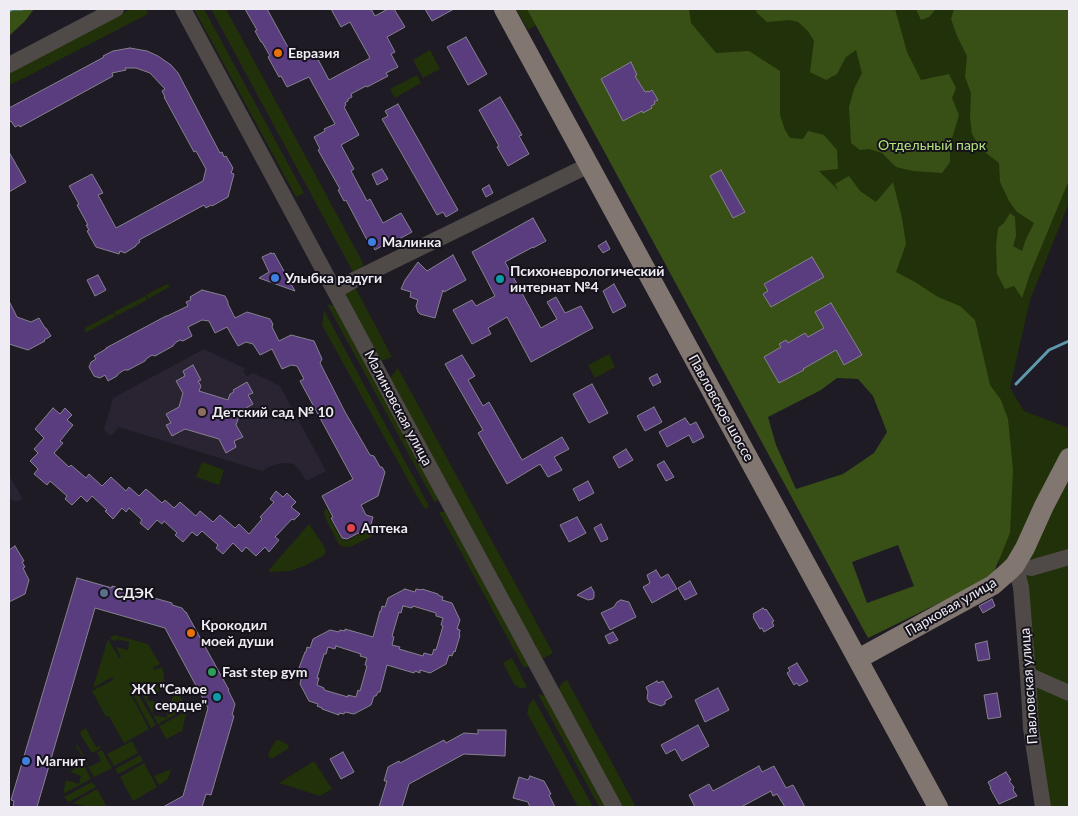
<!DOCTYPE html>
<meta charset="utf-8">
<style>
body{margin:0}
#map{position:relative;width:1078px;height:816px;overflow:hidden;background:#1e1b25;font-family:Lato,sans-serif}
canvas{display:block}
.frame{position:absolute;inset:0;border:10px solid #efedf3;pointer-events:none}
</style>
<div id="map">
<canvas width="1078" height="816"></canvas>
<div class="frame"></div>
</div>
<script>
const ctx = document.querySelector('canvas').getContext('2d');
ctx.lineJoin = 'round';
function fill(path, color) { ctx.fillStyle = color; ctx.fill(path, 'evenodd'); }
const toPath = rows => new Path2D(rows.map(r => 'M' + r).join(''));
function strokePath(path, color, width, dash) { ctx.strokeStyle = color; ctx.lineWidth = width; ctx.lineCap = dash ? 'butt' : 'round'; ctx.setLineDash(dash || []); ctx.stroke(path); }
function write(font, color, halo, rows, align = 'center') {
  ctx.font = font + ' Lato,sans-serif'; ctx.lineWidth = 4; ctx.setLineDash([]); ctx.textBaseline = 'middle'; ctx.strokeStyle = halo; ctx.fillStyle = color; for (const [text, x, y, turn = 0] of rows) {
    ctx.save(); ctx.translate(x, y); ctx.rotate((+turn || 0) * Math.PI / 180); ctx.textAlign = isNaN(turn) ? turn : align; if (halo) ctx.strokeText(text, 0, 0); ctx.fillText(text, 0, 0); ctx.restore();
  }
}
fill(toPath([
 [204,349,246,369,243,370,246,376,253,373,280,386,326,471,306,481,300,471,294,464,286,463,277,464,271,466,262,471,119,427,111,436,104,430,113,398],
 [9,475,23,499,17,502,9,499]
]), '#292332');
fill(toPath([
 [131,9,146,9,148,14,26,77,9,85,9,73],
 [194,9,204,9,304,193,296,197],
 [211,9,226,9,363,263,363,266,353,272],
 [516,9,565,9,528,30],
 [630,9,1069,9,1069,203,1030,300,1010,388,1024,411,1069,428,1069,446,1058,464,1008,561,999,570,1000,447],
 [430,50,440,69,423,78,413,60],
 [417,75,421,83,395,98,390,89],
 [167,284,169,285,169,287,148,299,146,295],
 [354,285,392,357,381,361,345,296,347,289],
 [145,296,147,300,116,316,114,312],
 [327,304,334,306,439,499,435,503],
 [324,310,429,506,425,509,418,498,322,325],
 [113,313,115,317,87,332,85,331,85,328],
 [609,354,615,367,595,378,588,365],
 [398,368,553,653,542,659,535,646,536,645,535,643,534,644,498,578,499,577,498,575,497,576,390,378],
 [202,462,224,470,219,485,196,477],
 [1069,469,1069,554,1031,561,1030,554],
 [326,508,331,516,329,517,341,539,347,541,372,527,374,531,373,534,371,537,350,547,341,546,338,543,325,517,324,512],
 [439,512,445,512,529,666,524,668],
 [309,524,324,546,326,552,323,556,304,566,290,571,269,572,269,570],
 [1069,561,1069,691,1035,674,1024,575],
 [115,635,148,644,160,664,153,668,153,670,162,667,164,675,164,681,161,682,159,692,150,690,149,692,145,691,138,694,156,725,151,728,133,695,131,695,149,729,124,743,109,716,106,717,92,691,113,680,112,677,93,688,108,639,119,658,121,657,116,647,128,650,129,642,117,639,116,641,112,640,110,637],
 [512,658,527,687,524,688,520,688,514,684,503,663],
 [567,680,636,807,622,807,558,690,562,683],
 [1031,680,1069,696,1069,807,1045,807],
 [175,688,187,708,158,724,142,694,148,695,147,700,156,702,152,713,153,715,166,718],
 [538,694,545,696,606,807,599,807],
 [534,699,593,807,578,807,527,713,529,704],
 [187,711,182,731,166,739,159,726],
 [86,728,96,747,100,746,101,748,92,753,80,734,81,731],
 [276,740,279,740,288,745,289,748,273,758,271,758,269,757,268,754],
 [132,741,138,753,114,766,107,754],
 [77,744,89,767,101,761,97,752,102,750,112,768,94,777,76,746],
 [140,755,143,761,118,774,115,769],
 [314,761,332,789,320,796,279,783],
 [83,763,91,779,63,794,66,780,79,784,81,776,70,772],
 [144,763,157,787,133,801,120,777],
 [171,769,168,779,159,785,154,776],
 [92,782,96,787,69,802,64,797],
 [97,789,107,807,89,807,73,803]
]), '#213109');
fill(toPath([
 [9,9,34,9,25,21,9,36],
 [527,9,689,9,691,23,716,53,749,51,780,71,780,115,785,130,790,138,803,139,808,131,824,135,837,150,838,169,819,171,838,190,835,184,849,176,860,191,876,202,893,182,902,218,906,244,896,272,915,282,938,297,960,306,975,320,990,385,1001,400,1008,419,1013,470,1010,533,992,577,868,638],
 [837,378,858,379,873,396,887,432,874,453,843,474,796,489,776,445,768,417,821,390],
 [898,545,914,586,867,603,852,562],
 [757,9,895,9,907,52,921,80,949,74,956,88,952,98,959,115,950,145,950,162,942,173,913,171,896,167,882,153,869,149,860,150,851,143,849,107,854,89,862,73,856,50,846,57,837,74,826,80,810,72,814,41,808,31,798,22,790,20,767,22,756,12],
 [916,9,936,9,929,17,921,20],
 [954,9,1069,9,1069,180,1030,274,1022,298,1014,286,1005,289,997,274,996,246,998,228,1004,223,1010,213,1015,217,1016,236,1013,246,1022,251,1026,239,1034,223,1017,212,1009,201,1000,182,999,163,981,149,972,134,970,118,971,93,965,77,967,56,957,36,951,19]
]), '#385016');
strokePath(toPath([
 [9,11,13,9,22,9],
 [1016,384,1049,350,1069,341]
]), '#5f99ae', 3);
const building = toPath([
 [245,9,267,9,295,60,313,50,329,80,370,58,350,22,341,27,331,9,371,9,375,16,388,9,394,9,405,27,387,37,395,52,391,54,398,67,386,73,388,76,367,87,366,86,351,94,352,97,348,99,348,101,345,103,346,105,344,107,359,135,341,145,354,169,351,171,367,201,370,199,383,223,401,213,412,232,388,245,387,243,375,250,369,238,367,240,346,200,344,201,338,190,340,189,318,150,320,149,314,137,325,131,324,129,335,124,309,77,287,87,281,76,279,77,268,57,270,56,262,42,261,42,255,31,257,30,245,9],
 [425,9,454,9,432,21,425,9],
 [466,37,487,74,468,85,447,47,466,37],
 [130,48,147,51,158,56,171,65,178,73,220,153,222,152,224,157,226,156,233,168,231,173,234,174,228,197,212,206,211,205,206,208,204,205,139,240,140,242,136,245,136,246,125,253,120,251,119,254,96,247,87,231,89,230,86,225,88,225,77,205,79,204,69,186,92,174,103,193,98,195,116,228,203,181,206,169,196,151,194,152,164,97,165,97,162,91,165,89,150,73,136,68,125,68,126,70,112,73,113,76,20,127,19,125,15,127,11,121,9,122,9,108,104,57,103,56,113,51,130,48],
 [631,62,637,75,635,76,645,92,648,91,649,92,652,90,658,100,654,102,655,104,651,106,652,108,643,113,642,111,623,121,601,79,631,62],
 [500,97,522,135,519,136,529,154,508,166,497,147,499,146,479,110,500,97],
 [398,104,458,210,446,217,443,212,437,215,382,119,388,116,385,111,398,104],
 [9,152,26,182,9,192,9,152],
 [382,169,388,179,377,185,372,174,382,169],
 [721,170,745,212,733,218,710,176,721,170],
 [489,185,493,193,486,197,482,189,489,185],
 [533,218,546,241,533,248,533,247,505,262,541,328,557,319,547,302,556,297,565,313,581,306,593,328,531,362,507,317,488,328,491,334,472,344,453,310,472,300,476,306,495,296,472,252,533,218],
 [606,241,610,249,603,253,598,246,606,241],
 [271,253,272,254,274,253,295,291,259,278,269,272,262,257,271,253],
 [453,255,466,280,444,292,443,290,435,318,420,314,418,312,416,306,418,300,410,297,411,292,401,289,405,280,418,262,427,271,453,255],
 [812,257,824,277,771,307,763,294,768,291,764,284,812,257],
 [98,275,106,290,95,296,87,280,98,275],
 [614,284,626,306,613,313,603,291,614,284],
 [202,290,225,296,228,302,228,304,235,318,247,312,270,319,273,324,272,327,279,341,291,335,314,341,322,359,320,363,345,412,370,455,374,456,380,467,382,467,385,472,378,496,361,505,366,515,373,517,370,528,368,528,347,539,342,538,331,518,333,517,322,496,353,479,300,381,304,379,297,366,291,365,282,369,272,349,260,355,253,344,246,342,238,346,227,327,215,333,209,321,202,320,188,327,192,336,183,341,180,340,175,343,173,346,155,356,152,355,146,359,145,361,128,370,124,370,118,374,117,376,108,381,105,375,100,378,94,376,89,367,91,362,96,359,94,356,106,349,106,348,166,316,167,316,188,306,186,302,191,300,190,297,202,290],
 [9,301,17,317,31,322,39,318,45,328,46,328,51,336,44,340,45,341,28,350,9,344,9,301],
 [831,303,862,355,844,365,836,350,803,369,804,370,779,383,764,357,781,347,779,344,786,340,788,343,805,333,808,337,824,328,815,312,831,303],
 [462,355,475,376,468,380,483,406,489,402,522,460,562,437,569,449,554,457,562,470,548,477,540,464,507,484,478,433,483,430,445,364,462,355],
 [193,365,201,380,198,381,201,386,199,391,228,400,230,394,234,392,233,390,247,382,253,393,248,395,253,404,241,411,236,425,243,437,234,441,236,447,226,453,219,439,185,429,172,436,166,425,171,423,166,414,179,407,183,393,176,381,185,376,183,371,193,365],
 [657,374,661,382,653,386,649,378,657,374],
 [592,384,608,413,589,423,573,394,592,384],
 [654,407,662,422,645,431,637,416,654,407],
 [53,408,60,414,65,408,72,415,67,420,73,425,60,441,63,443,54,453,69,467,71,465,86,478,89,474,102,486,111,477,126,491,129,487,139,496,146,489,162,503,165,500,174,508,180,502,196,516,200,511,213,522,220,515,235,528,239,524,249,534,262,519,260,517,274,502,270,499,276,491,283,497,287,493,296,502,291,507,300,514,294,520,292,519,275,537,279,540,269,552,265,547,256,556,246,547,242,552,233,543,223,554,216,548,218,545,202,531,197,536,192,532,183,542,175,535,177,533,164,521,162,524,157,520,148,530,140,523,142,520,129,508,126,512,122,508,113,519,105,511,107,510,92,496,87,502,81,496,72,505,65,499,67,496,50,481,47,485,34,474,38,469,30,461,38,453,34,449,44,438,35,429,53,408],
 [685,418,690,425,696,422,704,437,693,443,689,435,667,447,659,432,685,418],
 [626,449,633,460,619,468,613,457,626,449],
 [664,461,674,477,666,481,657,465,664,461],
 [588,481,594,493,579,501,573,489,588,481],
 [577,517,586,533,569,542,560,525,577,517],
 [601,524,608,539,601,542,594,528,601,524],
 [15,546,24,561,22,562,25,567,23,568,29,580,25,594,9,602,9,550,15,546],
 [656,570,661,578,668,574,677,589,652,603,643,587,650,583,647,575,656,570],
 [77,578,112,588,112,586,172,603,172,605,182,608,185,612,186,612,229,690,228,690,235,704,232,715,234,716,211,795,206,794,202,807,163,807,183,796,208,708,165,628,95,608,37,807,13,807,14,801,11,800,77,578],
 [690,581,697,594,685,600,678,588,690,581],
 [591,587,594,592,594,597,593,599,588,600,577,595,591,587],
 [405,589,415,592,416,589,421,590,422,589,438,594,438,595,443,597,442,600,452,603,460,620,457,629,460,630,459,635,460,635,455,652,454,651,452,656,449,655,446,664,430,673,420,670,420,673,415,671,414,673,387,665,380,692,378,692,376,696,374,696,371,705,354,714,345,712,344,714,339,713,339,715,322,709,322,708,317,706,318,704,309,701,300,684,302,675,300,673,301,669,299,668,305,652,306,652,307,647,310,648,313,639,330,630,339,632,340,630,345,631,345,629,373,637,380,611,381,611,382,606,385,607,388,598,405,589],
 [403,606,412,608,413,606,436,613,436,616,443,618,441,625,443,626,436,650,434,649,432,655,424,653,423,656,399,649,400,647,392,645,394,637,392,636,399,612,401,613,403,606],
 [336,646,361,654,360,656,367,658,365,665,367,666,360,691,358,690,356,697,348,695,348,697,324,690,324,688,317,685,319,678,317,678,324,654,326,654,328,647,335,649,336,646],
 [992,599,995,606,983,613,979,606,992,599],
 [621,600,629,602,636,617,610,630,601,613,614,607,617,602,621,600],
 [763,608,765,610,766,609,774,621,772,622,774,626,764,632,762,628,760,629,753,617,754,616,753,614,763,608],
 [613,632,618,640,609,644,605,636,613,632],
 [987,641,990,659,978,661,975,644,987,641],
 [797,663,808,681,799,686,797,683,794,685,787,673,790,671,788,668,797,663],
 [657,681,658,683,663,681,672,697,665,701,665,704,661,706,649,702,647,698,648,692,646,687,657,681],
 [718,688,729,710,705,722,695,700,718,688],
 [997,693,1001,717,988,719,984,695,997,693],
 [698,725,709,746,682,761,675,749,666,754,661,745,698,725],
 [478,730,506,730,505,756,464,754,409,784,402,807,379,807,387,781,384,781,388,767,399,761,400,763,444,740,446,743,464,733,478,734,478,730],
 [343,752,354,772,341,779,330,759,343,752],
 [759,766,762,772,774,766,786,788,793,785,805,807,785,807,777,794,773,796,771,791,741,807,695,807,689,795,709,784,713,791,759,766],
 [1006,772,1011,780,1009,781,1014,787,1013,790,1017,796,999,804,990,788,991,788,988,782,1006,772],
 [530,776,544,781,551,794,549,795,555,807,530,807,528,802,513,798,519,777,528,780,530,776]
]);
fill(building, '#593d7f');
strokePath(building, '#86828e', 1);
strokePath(toPath([
 [183,9,402,416,614,807],
 [9,65,116,9],
 [335,291,354,280,589,165],
 [1028,675,1069,693],
 [1043,807,1031,728,1028,675,1021,587,1015,565,1031,568,1069,557]
]), '#4f4a47', 16);
strokePath(toPath([
 [504,9,938,807],
 [858,659,993,585,1009,571,1015,565,1025,548,1044,506,1069,458]
]), '#817770', 20);
for (const [x, y, r, color] of [
 [278,53,5,"#e8710a"],
 [372,242,5,"#3f7fe0"],
 [275,278,5,"#3f7fe0"],
 [500,279,5,"#0f9aa8"],
 [202,412,5,"#8d6e63"],
 [351,528,5,"#e0444e"],
 [104,593,5,"#5c6f8a"],
 [191,633,5,"#e8710a"],
 [212,672,5,"#2e9e5b"],
 [217,697,5,"#0f9aa8"],
 [26,761,5,"#3f7fe0"]
]) { const dot = new Path2D(); dot.arc(x, y, r, 0, 2 * Math.PI); ctx.fillStyle = color; ctx.fill(dot); strokePath(dot, '#15121b', 2); }
write('bold 14px', '#efedf3', '#15121b', [
 ["Евразия",288,53],
 ["Малинка",382,242],
 ["Психоневрологический",510,271],
 ["интернат №4",510,287],
 ["Улыбка радуги",285,278],
 ["Детский сад № 10",212,412],
 ["Аптека",361,528],
 ["СДЭК",114,593],
 ["Крокодил",201,625],
 ["моей души",201,641],
 ["Fast step gym",222,672],
 ["ЖК \"Самое",207,689,"right"],
 ["сердце\"",207,705,"right"],
 ["Магнит",36,761]
], 'left');
write('14px', '#b3e17b', '#15121b', [
 ["Отдельный парк",932,145]
]);
write('14px', '#efedf3', '#15121b', [
 ["Малиновская улица",398,408,62],
 ["Павловское шоссе",721,408,61],
 ["Парковая улица",951,607,-30],
 ["Павловская улица",1029,686,-94]
]);
</script>
